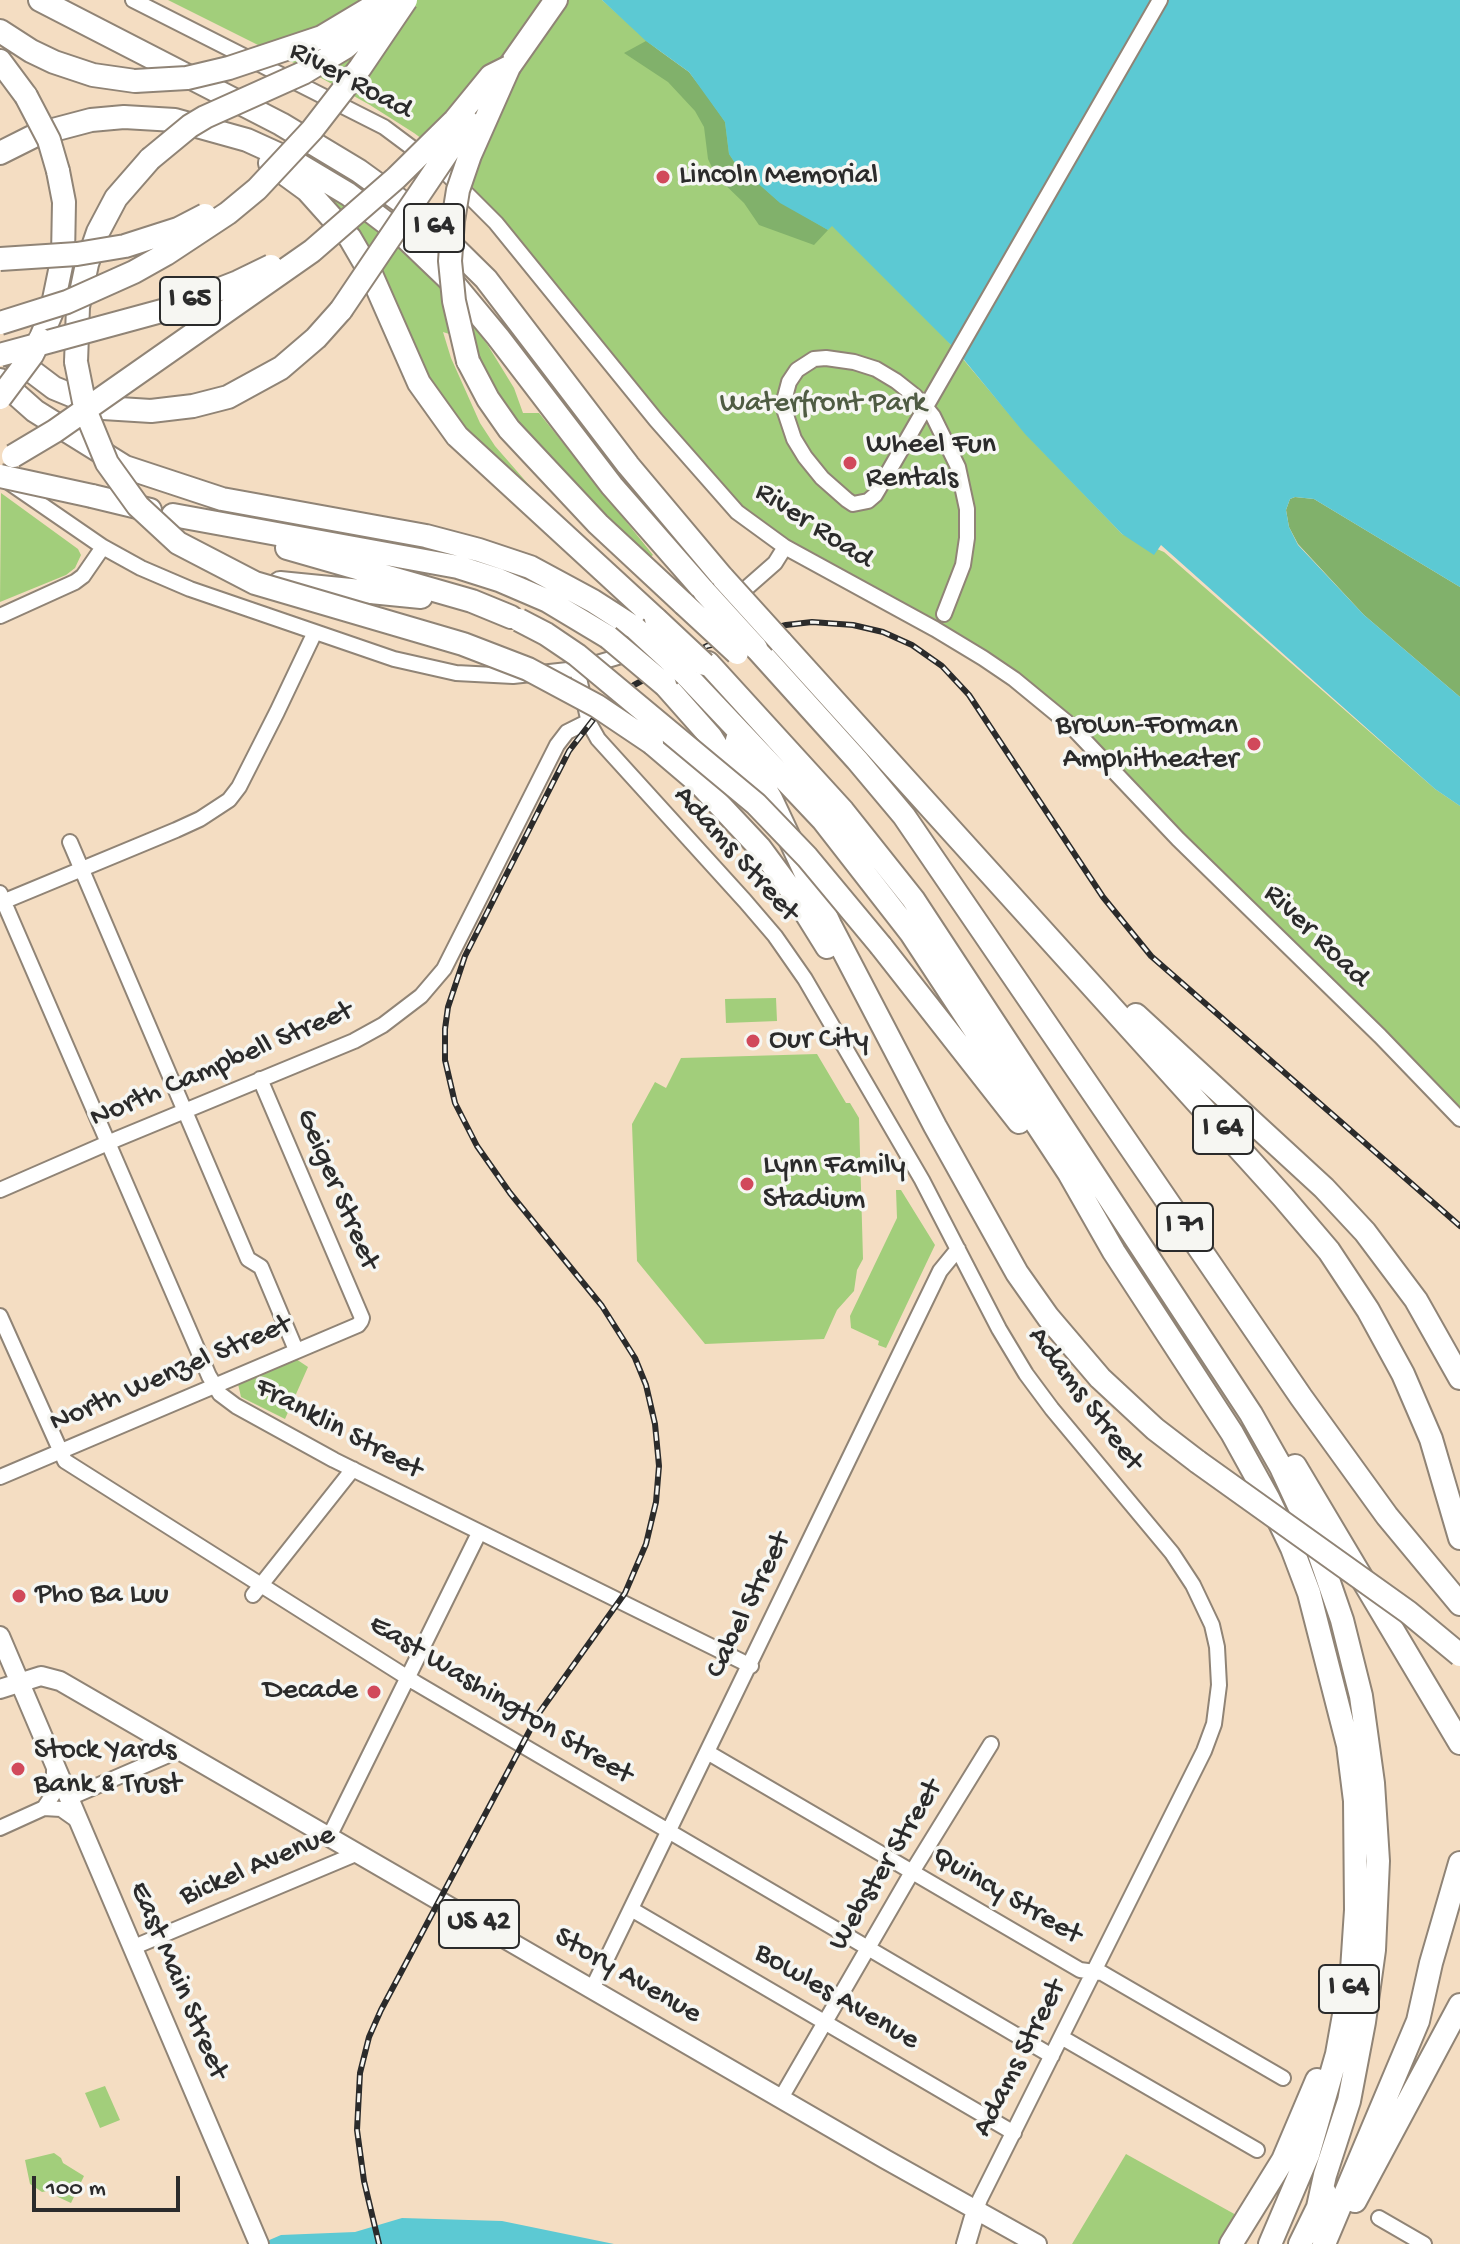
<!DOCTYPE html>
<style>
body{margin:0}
#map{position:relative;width:1460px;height:2244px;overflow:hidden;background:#f4ddc2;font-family:"Gochi Hand",sans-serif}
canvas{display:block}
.scale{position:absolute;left:32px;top:2176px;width:148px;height:36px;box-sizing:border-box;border:4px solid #2b2b2b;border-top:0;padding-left:10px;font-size:24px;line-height:28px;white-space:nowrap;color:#2b2b2b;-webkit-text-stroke:6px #f6f6f2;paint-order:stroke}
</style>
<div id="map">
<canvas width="1460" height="2244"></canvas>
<div class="scale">100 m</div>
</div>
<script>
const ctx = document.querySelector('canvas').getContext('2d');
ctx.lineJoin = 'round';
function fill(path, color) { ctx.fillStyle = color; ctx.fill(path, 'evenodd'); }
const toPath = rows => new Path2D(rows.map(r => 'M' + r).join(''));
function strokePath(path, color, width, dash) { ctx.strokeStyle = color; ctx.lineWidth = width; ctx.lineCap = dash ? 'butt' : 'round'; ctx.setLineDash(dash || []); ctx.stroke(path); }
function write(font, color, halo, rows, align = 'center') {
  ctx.font = font + ' "Gochi Hand",sans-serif'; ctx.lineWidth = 7; ctx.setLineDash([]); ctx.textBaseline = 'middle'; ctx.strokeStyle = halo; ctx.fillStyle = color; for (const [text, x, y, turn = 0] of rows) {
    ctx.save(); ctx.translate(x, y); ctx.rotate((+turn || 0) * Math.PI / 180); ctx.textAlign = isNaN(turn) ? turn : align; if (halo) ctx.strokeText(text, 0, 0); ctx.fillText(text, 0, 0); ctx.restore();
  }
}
fill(toPath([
 [168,0,602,0,658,50,946,339,1026,434,1122,534,1164,552,1435,789,1460,806,1460,1121,1038,698,785,547,718,493,496,223,460,167,414,133,370,105,294,63],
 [322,189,350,205,432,273,487,344,514,388,523,413,539,413,653,555,649,558,544,464,482,371,474,342,443,332,451,358,480,423,495,446,556,516,486,454,436,394,322,193],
 [1,493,78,549,81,555,75,568,66,575,0,602],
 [776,998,777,1021,726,1023,725,999],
 [817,1054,846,1103,850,1103,859,1118,863,1259,857,1270,854,1291,837,1310,824,1339,705,1344,637,1261,632,1124,655,1082,666,1088,681,1058],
 [896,1190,901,1190,935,1245,886,1348,878,1345,879,1341,851,1328,850,1316,897,1218],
 [296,1359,308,1367,285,1419,241,1397,238,1384],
 [105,2086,120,2120,100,2128,85,2093],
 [54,2153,61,2158,63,2163,84,2176,71,2203,58,2197,53,2190,42,2192,30,2184,25,2160],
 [1126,2154,1238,2216,1220,2244,1072,2244]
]), '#a2ce7b');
fill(toPath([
 [646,41,689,72,706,94,725,122,729,154,735,163,777,200,828,230,814,245,759,225,744,203,716,176,708,159,704,127,695,111,668,82,624,53],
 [1295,497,1314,499,1460,587,1460,697,1364,615,1298,544,1289,527,1286,510,1290,499]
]), '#81b16b');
fill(toPath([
 [602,0,1460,0,1460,587,1314,499,1295,497,1290,499,1286,510,1289,527,1298,545,1364,615,1460,697,1460,806,1435,789,1161,545,1154,555,1122,534,1025,434,956,350,832,226,828,230,780,203,735,163,729,154,725,122,689,72,646,41],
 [402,2218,502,2221,614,2244,260,2244,281,2235,355,2232]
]), '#5cc9d3');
const minor = toPath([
 [133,0,384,127,447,174,496,223,656,420,737,512,785,547,935,629,983,658,1014,679,1070,725,1178,839,1380,1036,1460,1119],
 [10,483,103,547,141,568,190,589,394,659,456,673,513,676,577,669,631,653],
 [734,599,775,563,785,547],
 [944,614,963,565,967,538,967,509,958,467,933,416,929,411,924,406,915,396,896,381,876,369,854,362,826,358,814,359,797,370,789,382,785,397,785,412,794,439,805,457,822,478,847,500,853,504,868,501,875,495,878,490,1160,0],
 [0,616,75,582,83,576,103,547],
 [577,669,589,723,598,739,745,901,775,936,805,979,922,1180,999,1329,1026,1374,1052,1409,1172,1553,1193,1585,1212,1625,1217,1647,1219,1685,1214,1724,1204,1751,980,2199,976,2210],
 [70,842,248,1259,261,1267,296,1350],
 [0,893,209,1376,220,1394,236,1406,334,1460,751,1666],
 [0,903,176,830,200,819,229,800,239,787,277,712,315,632],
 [0,1190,117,1139,354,1041,383,1025,421,996,444,969,557,745,567,732,589,721],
 [0,1316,65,1461,416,1683,1052,2056],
 [0,1477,358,1325,361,1321,362,1318,260,1079],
 [253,1595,353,1469],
 [707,1752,1080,1970,1102,1973,1283,2078],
 [69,1798,180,1750],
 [44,1808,54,1793,54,1768],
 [0,1828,44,1808,61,1809,78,1821],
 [329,1837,479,1533],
 [631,1909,1014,2133],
 [134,1947,358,1853],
 [592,1989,940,1271,958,1249],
 [1061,2037,1257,2150],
 [781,2098,912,1872,991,1744],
 [1379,2218,1424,2244]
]);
const major = toPath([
 [0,1636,259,2244],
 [0,1689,41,1676,60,1681,885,2159,1037,2244],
 [966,2244,976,2210]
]);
const highway = toPath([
 [40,0,281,124,359,171,424,218,486,279,628,465,723,578],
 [0,31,31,51,54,62,93,75,135,81],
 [0,61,26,96],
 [509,67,556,0],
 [0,153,38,134,91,120,124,117,175,120,247,140,291,160,348,194,406,238,454,284,498,337,612,486,704,591],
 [270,163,307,190,350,238,371,274,419,383,457,436,656,619],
 [42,335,51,314,63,256,64,202,58,171],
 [9,354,54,388,103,408,151,411,193,406,228,397,281,368,316,338,341,310],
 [468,361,488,399,509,429,598,524,684,604],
 [76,362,78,307,87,264,98,232,116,198,150,159],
 [0,380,35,411,125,467,222,499,426,536,479,550,530,567,593,601,635,628],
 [92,496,150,510],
 [173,515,458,567,499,580,548,601,608,637],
 [287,548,472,601,511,617],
 [280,583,421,597],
 [781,642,1283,1197,1329,1251,1368,1310,1403,1374,1431,1439,1460,1538],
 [756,648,857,760,904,816,1301,1397,1387,1516,1460,1604],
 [708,663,843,811,913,899,1251,1414,1281,1467,1313,1536,1342,1620,1361,1696,1373,1783,1378,1861,1374,1950,1364,2022,1349,2101,1325,2175,1318,2207],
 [686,675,823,820,911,933,1069,1173,1114,1252,1232,1433,1268,1498,1292,1548,1309,1593,1348,1745,1355,1801,1356,1910,1352,1970,1337,2054,1308,2155,1270,2244],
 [665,685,711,737,748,796],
 [737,740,771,799,830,925,935,1126,1017,1273,1048,1317,1100,1378,1155,1429,1198,1462],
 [652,743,699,783,760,848,794,894,827,947],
 [881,946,1019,1122],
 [1136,1015,1324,1188,1365,1232,1416,1300,1460,1378],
 [1295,1466,1460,1743],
 [1355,2201,1460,2005],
 [1231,2244,1283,2160,1317,2080],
 [1300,2244,1325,2193],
 [1324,2244,1418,2021,1431,1963,1460,1863]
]);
strokePath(minor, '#908476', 18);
strokePath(major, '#908476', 22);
strokePath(highway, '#908476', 26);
strokePath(minor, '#fff', 14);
strokePath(major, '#fff', 18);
strokePath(highway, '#fff', 22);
const rail = toPath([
 [379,2244,364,2181,357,2130,360,2073,369,2037,381,2010,539,1713,625,1593,646,1544,656,1502,659,1466,655,1424,646,1385,635,1358,602,1306,510,1193,477,1146,455,1103,445,1060,445,1029,448,1007,465,956,569,751,596,716,634,685,707,646,786,625,812,622,853,625,883,632,912,645,942,666,969,695,1103,897,1151,956,1460,1226]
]);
strokePath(rail, '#2b2b2b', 6);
strokePath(rail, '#f6f6f2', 3, [9]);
const highwayBridge = toPath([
 [135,81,187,78,229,68,322,37,382,1],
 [26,96,49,140,58,171],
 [150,159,190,126,205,117,303,73,346,47,377,20,386,5],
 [0,259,77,254,125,246,178,229,205,215],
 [341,310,468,122],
 [0,323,67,302,134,272,166,254,228,213,257,189,312,130,360,68,406,0],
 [0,355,169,309,238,282,271,266],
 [468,361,454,301,450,261,453,221,458,190,470,155,509,67],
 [76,362,86,412,107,463,138,506,178,543,255,583,463,644,528,669,597,706,652,743],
 [0,398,32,355,40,339],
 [13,456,55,431,312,251,396,178,455,120,491,76,509,67],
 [0,476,92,496],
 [723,578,781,642],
 [704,591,756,648],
 [684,604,737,653],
 [656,619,704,664],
 [519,620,546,634,577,655,756,804,807,857,881,946],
 [635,628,686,675],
 [608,637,665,685],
 [1198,1462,1408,1612,1460,1655]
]);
strokePath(highwayBridge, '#908476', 26, []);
strokePath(highwayBridge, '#fff', 22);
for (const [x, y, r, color] of [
 [663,177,8,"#d1495b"],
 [850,463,8,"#d1495b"],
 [1254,744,8,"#d1495b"],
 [753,1041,8,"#d1495b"],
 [747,1184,8,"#d1495b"],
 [19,1596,8,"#d1495b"],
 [374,1692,8,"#d1495b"],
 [18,1769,8,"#d1495b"]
]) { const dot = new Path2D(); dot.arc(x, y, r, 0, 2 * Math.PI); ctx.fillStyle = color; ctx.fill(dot); strokePath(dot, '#f6f6f2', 3); }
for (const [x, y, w] of [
 [434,228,60],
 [190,301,60],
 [1223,1130,60],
 [1185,1227,56],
 [479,1924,80],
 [1349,1989,60]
]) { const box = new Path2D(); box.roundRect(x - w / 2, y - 24, w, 48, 6); ctx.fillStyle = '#f6f6f2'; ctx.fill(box); strokePath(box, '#2b2b2b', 2); }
write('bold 28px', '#2b2b2b', null, [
 ["I 64",434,228],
 ["I 65",190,301],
 ["I 64",1223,1130],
 ["I 71",1185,1227],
 ["US 42",479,1924],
 ["I 64",1349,1989]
]);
write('30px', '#2b2b2b', '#f6f6f2', [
 ["River Road",350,82,28],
 ["River Road",813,527,33],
 ["Adams Street",735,855,48],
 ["River Road",1315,937,44],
 ["North Campbell Street",222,1066,-23],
 ["Geiger Street",336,1190,67],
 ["North Wenzel Street",171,1375,-23],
 ["Adams Street",1084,1400,53],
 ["Franklin Street",338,1430,28],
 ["Cabel Street",750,1606,-64],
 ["East Washington Street",500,1701,31],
 ["Webster Street",887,1866,-59],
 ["Bickel Avenue",258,1867,-23],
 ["Quincy Street",1006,1897,30],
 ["Story Avenue",627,1977,30],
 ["East Main Street",177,1981,67],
 ["Bowles Avenue",836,1998,30],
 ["Adams Street",1021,2059,-63]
]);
write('30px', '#2b2b2b', '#f6f6f2', [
 ["Lincoln Memorial",679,177],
 ["Wheel Fun",866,446],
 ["Rentals",866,480],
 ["Brown-Forman",1238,727,"right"],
 ["Amphitheater",1238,761,"right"],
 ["Our City",769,1041],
 ["Lynn Family",763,1167],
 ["Stadium",763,1201],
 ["Pho Ba Luu",35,1596],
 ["Decade",358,1692,"right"],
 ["Stock Yards",34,1752],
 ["Bank & Trust",34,1786]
], 'left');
write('30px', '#4f5c43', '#f6f6f2', [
 ["Waterfront Park",823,405]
]);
</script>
